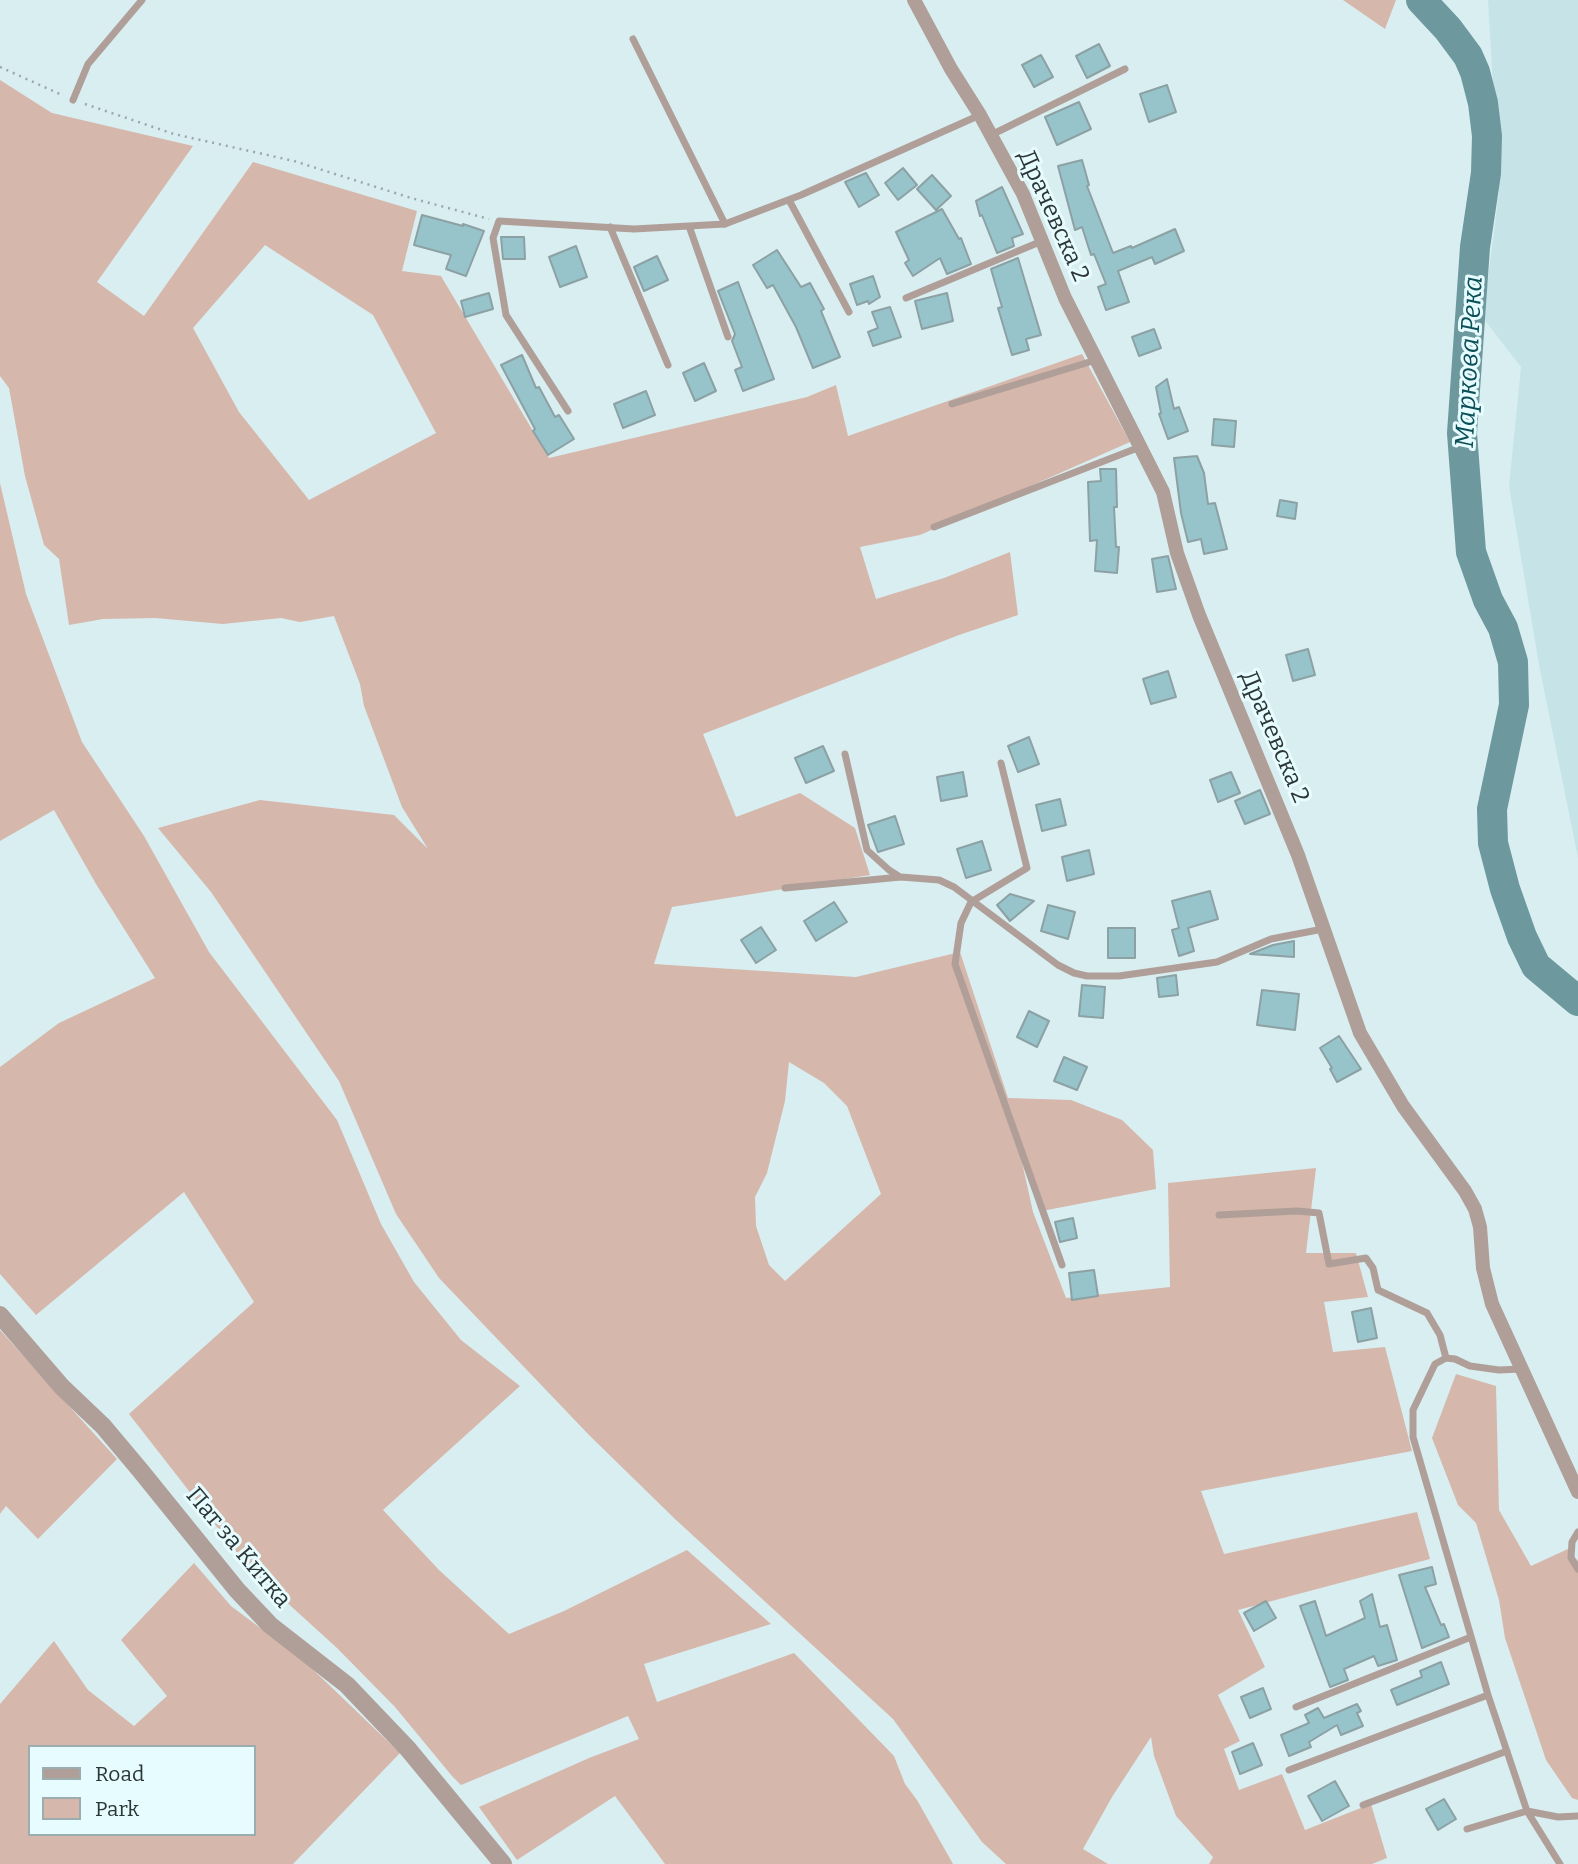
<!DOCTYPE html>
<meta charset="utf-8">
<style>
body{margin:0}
#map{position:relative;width:1578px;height:1864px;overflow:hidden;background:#d9eef1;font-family:Bitter,serif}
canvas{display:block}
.legend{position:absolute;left:28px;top:1745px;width:228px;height:91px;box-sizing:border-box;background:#e6fcff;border:2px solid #9cadaf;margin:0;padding:9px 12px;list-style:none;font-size:21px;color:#2d3637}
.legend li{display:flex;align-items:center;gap:14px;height:35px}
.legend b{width:35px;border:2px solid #9cadaf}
</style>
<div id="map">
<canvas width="1578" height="1864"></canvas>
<ul class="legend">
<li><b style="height:9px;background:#b09f99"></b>Road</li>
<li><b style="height:19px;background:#d6b7ac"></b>Park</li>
</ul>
</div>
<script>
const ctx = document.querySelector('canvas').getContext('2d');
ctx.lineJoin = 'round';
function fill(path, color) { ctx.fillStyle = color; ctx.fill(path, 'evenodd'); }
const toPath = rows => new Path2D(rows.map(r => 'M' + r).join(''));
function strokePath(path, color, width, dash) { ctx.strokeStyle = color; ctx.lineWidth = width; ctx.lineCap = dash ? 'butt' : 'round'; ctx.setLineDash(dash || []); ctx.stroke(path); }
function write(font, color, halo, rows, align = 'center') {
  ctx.font = font + ' Bitter,serif'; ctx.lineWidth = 6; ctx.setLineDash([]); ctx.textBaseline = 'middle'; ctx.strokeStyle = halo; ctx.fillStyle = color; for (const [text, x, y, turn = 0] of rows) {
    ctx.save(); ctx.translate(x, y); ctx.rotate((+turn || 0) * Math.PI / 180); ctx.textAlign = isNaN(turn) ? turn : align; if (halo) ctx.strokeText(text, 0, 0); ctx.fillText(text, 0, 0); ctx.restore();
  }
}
fill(toPath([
 [1488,0,1578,0,1578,858,1539,665,1509,486,1521,367,1483,318,1499,192]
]), '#c6e4e8');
fill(toPath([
 [1343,0,1396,0,1385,29],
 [0,80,52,113,193,146,97,282,144,316,253,162,417,211,402,271,441,276,549,458,807,397,836,385,848,436,1082,354,1130,442,920,535,860,547,876,599,944,578,1010,552,1018,615,959,635,703,734,736,817,800,793,855,828,870,875,672,907,654,964,856,977,960,952,1008,1098,1071,1100,1122,1120,1153,1150,1156,1189,1042,1211,1010,1108,1033,1212,1066,1298,1170,1287,1168,1183,1316,1168,1306,1253,1356,1253,1368,1297,1324,1302,1333,1352,1385,1347,1412,1451,1201,1491,1224,1554,1417,1512,1430,1559,1238,1610,1265,1667,1218,1695,1240,1741,1224,1749,1239,1790,1282,1774,1305,1830,1371,1804,1387,1858,1372,1864,1209,1864,1213,1857,1176,1816,1154,1756,1151,1737,1112,1797,1083,1849,1108,1864,1006,1864,982,1842,893,1719,675,1519,589,1435,439,1278,396,1214,339,1081,211,892,158,828,260,800,394,815,428,849,402,807,364,706,360,684,334,616,300,622,281,618,223,624,155,618,103,619,69,625,59,559,44,545,25,476,9,388,0,376],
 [265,245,373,315,436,433,309,500,239,412,193,328],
 [789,1062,824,1083,847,1106,881,1194,785,1281,769,1265,756,1226,755,1197,767,1173,785,1101],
 [0,483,26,594,82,742,144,836,209,952,337,1120,381,1224,414,1282,461,1340,520,1386,383,1510,439,1570,509,1634,564,1611,687,1550,771,1624,644,1664,657,1702,794,1653,894,1756,905,1784,917,1800,953,1864,665,1864,615,1796,517,1860,479,1807,589,1758,639,1739,628,1716,461,1785,452,1776,395,1707,337,1648,249,1568,129,1414,254,1302,184,1192,36,1315,0,1274,0,1067,59,1023,155,978,96,884,54,810,0,841],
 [0,1330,117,1459,38,1539,6,1506,0,1514],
 [1456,1374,1496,1386,1499,1510,1531,1566,1568,1549,1578,1561,1578,1800,1572,1798,1546,1760,1505,1638,1499,1600,1476,1523,1458,1505,1432,1438],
 [194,1563,231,1606,303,1660,400,1753,293,1864,0,1864,0,1704,54,1641,88,1690,134,1726,167,1696,121,1640],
 [30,1747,254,1747,254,1834,30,1834]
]), '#d6b7ac');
strokePath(toPath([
 [1421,0,1448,29,1468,56,1475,72,1483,103,1487,136,1486,173,1475,247,1462,433,1471,552,1488,600,1503,628,1513,662,1514,705,1492,809,1493,843,1505,889,1522,937,1536,966,1578,1001]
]), '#6c989e', 30);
const building = toPath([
 [1099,44,1110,66,1087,78,1076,56,1099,44],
 [1041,55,1053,77,1034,87,1022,65,1041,55],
 [1167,85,1176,112,1149,122,1140,94,1167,85],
 [1079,102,1091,129,1057,145,1045,117,1079,102],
 [1082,160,1089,185,1087,186,1113,253,1131,246,1132,248,1175,229,1184,251,1155,264,1152,257,1118,271,1129,302,1106,310,1098,287,1106,284,1094,254,1091,255,1082,227,1075,230,1058,166,1082,160],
 [903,168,917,185,898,200,885,183,903,168],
 [866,173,879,195,859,207,845,182,866,173],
 [932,175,951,196,936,210,917,189,932,175],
 [1002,187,1023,234,1012,238,1014,246,997,253,982,215,980,216,976,201,1002,187],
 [942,209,959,239,961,238,971,264,947,274,940,258,913,276,905,263,909,260,896,232,942,209],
 [422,215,463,226,463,224,484,231,466,276,446,269,451,255,414,245,422,215],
 [501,237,524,237,525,259,503,259,501,237],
 [576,246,587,277,560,287,549,257,576,246],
 [777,250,801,287,810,283,824,309,821,311,840,357,813,368,796,327,773,285,767,288,753,265,777,250],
 [657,256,668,280,644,291,634,267,657,256],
 [1018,258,1041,335,1026,339,1029,350,1012,355,998,308,1002,307,991,269,1018,258],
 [873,276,880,297,869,304,868,301,857,305,850,284,873,276],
 [738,282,774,379,743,391,735,370,742,367,732,341,735,334,718,291,738,282],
 [489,293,493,309,465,317,461,301,489,293],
 [947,293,953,321,922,329,915,301,947,293],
 [890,307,901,337,873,346,868,332,878,328,872,312,890,307],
 [1154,329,1161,348,1139,356,1132,337,1154,329],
 [522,355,536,388,539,387,555,417,559,415,574,439,548,455,533,431,535,429,501,365,522,355],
 [704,363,716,391,695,401,683,373,704,363],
 [1167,379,1174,409,1179,407,1188,431,1168,439,1159,414,1161,413,1156,387,1167,379],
 [646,391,655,415,623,428,614,404,646,391],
 [1214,419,1236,421,1234,447,1212,445,1214,419],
 [1197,456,1204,473,1208,504,1215,503,1227,549,1204,554,1201,539,1188,542,1181,513,1174,458,1197,456],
 [1100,469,1116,469,1117,507,1114,507,1116,547,1119,547,1117,573,1095,571,1097,540,1090,541,1088,482,1101,481,1100,469],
 [1280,500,1297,503,1295,519,1277,516,1280,500],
 [1168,556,1176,589,1157,592,1152,559,1168,556],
 [1308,649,1315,675,1293,681,1286,655,1308,649],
 [1168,671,1176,697,1151,704,1143,679,1168,671],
 [1029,737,1039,764,1018,772,1008,746,1029,737],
 [823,746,834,771,806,783,795,758,823,746],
 [963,772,967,796,941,801,937,777,963,772],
 [1231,772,1240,793,1218,802,1210,780,1231,772],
 [1260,790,1270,814,1245,824,1235,801,1260,790],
 [1060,799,1066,825,1042,831,1036,805,1060,799],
 [895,816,904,844,878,852,868,825,895,816],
 [982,841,991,870,966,878,957,849,982,841],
 [1089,850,1094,874,1067,881,1062,857,1089,850],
 [1210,891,1218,919,1188,928,1194,951,1179,956,1172,930,1179,928,1172,901,1210,891],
 [1010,894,1034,901,1010,921,997,905,1010,894],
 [834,902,847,922,816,941,804,921,834,902],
 [1048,905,1075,912,1068,939,1041,931,1048,905],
 [761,927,776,950,756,963,741,940,761,927],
 [1108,928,1135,928,1135,958,1108,958,1108,928],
 [1294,941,1294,957,1250,954,1273,945,1294,941],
 [1176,975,1178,995,1159,997,1157,978,1176,975],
 [1082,985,1105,987,1103,1018,1079,1016,1082,985],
 [1262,990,1299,994,1295,1030,1257,1025,1262,990],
 [1029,1011,1049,1021,1037,1047,1017,1037,1029,1011],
 [1339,1036,1361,1069,1337,1082,1330,1069,1332,1068,1320,1048,1339,1036],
 [1064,1057,1087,1067,1077,1090,1054,1081,1064,1057],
 [1073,1218,1077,1238,1060,1242,1055,1222,1073,1218],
 [1094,1270,1098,1296,1072,1300,1069,1273,1094,1270],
 [1371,1308,1377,1338,1358,1342,1352,1312,1371,1308],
 [1432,1567,1436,1584,1425,1587,1441,1625,1444,1624,1449,1637,1422,1648,1399,1575,1432,1567],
 [1372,1594,1380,1627,1387,1625,1397,1660,1378,1666,1374,1656,1344,1669,1348,1680,1330,1687,1300,1606,1315,1601,1326,1636,1365,1618,1360,1601,1372,1594],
 [1266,1601,1276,1618,1254,1631,1244,1613,1266,1601],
 [1441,1662,1449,1684,1397,1705,1391,1690,1422,1677,1420,1671,1441,1662],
 [1263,1688,1271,1709,1250,1718,1241,1697,1263,1688],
 [1357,1704,1361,1711,1357,1713,1363,1726,1341,1735,1337,1725,1309,1742,1311,1747,1289,1756,1281,1735,1309,1723,1305,1715,1318,1708,1324,1718,1357,1704],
 [1253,1743,1262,1765,1240,1774,1232,1752,1253,1743],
 [1335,1781,1349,1806,1322,1821,1308,1796,1335,1781],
 [1444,1799,1456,1819,1438,1830,1426,1809,1444,1799]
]);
fill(building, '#97c4ca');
strokePath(building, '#8ca1a4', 2);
strokePath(toPath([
 [0,67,62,95],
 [85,104,174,134,294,161,411,198,489,219]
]), '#98a8ab', 2.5, [2, 5]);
strokePath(toPath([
 [633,39,725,224],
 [73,100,88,64,142,0],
 [991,135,1125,69],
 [789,200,849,312],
 [689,226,728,337],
 [610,227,668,365],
 [906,298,1042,241],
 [952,404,1096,360],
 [568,411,506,315,493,238,499,221,634,229,725,224,801,195,980,115],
 [934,527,1140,447],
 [845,754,867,850,889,870,900,877],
 [1001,763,1027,868,971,902,961,923,955,964,1062,1265],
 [785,888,901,877,939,880,954,887,1058,965,1074,973,1087,976,1119,976,1217,962,1271,939,1323,929],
 [1219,1215,1297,1211,1319,1213,1329,1264,1366,1258,1373,1268,1378,1290,1427,1313,1440,1335,1446,1358],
 [1521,1369,1499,1370,1470,1366,1455,1359,1446,1358,1435,1364,1413,1410,1413,1437,1488,1695,1527,1811,1560,1864],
 [1578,1532,1572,1542,1571,1558,1578,1569],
 [1296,1707,1471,1637],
 [1289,1770,1488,1695],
 [1363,1805,1507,1751],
 [1467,1829,1527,1811,1558,1817,1578,1816]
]), '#b09f99', 7);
strokePath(toPath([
 [914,0,951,69,980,115,1023,194,1065,298,1163,492,1177,553,1199,615,1298,855,1360,1033,1403,1106,1465,1191,1475,1209,1480,1227,1483,1268,1492,1304,1578,1492]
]), '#b09f99', 14);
strokePath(toPath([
 [0,1315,62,1387,103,1426,140,1470,237,1590,270,1625,347,1685,408,1749,503,1864]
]), '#b09f99', 18);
write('24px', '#2d3637', '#e6fcff', [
 ["Драчевска 2",1053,216,66],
 ["Драчевска 2",1274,737,67],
 ["Пат за Китка",238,1548,50]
]);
write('italic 26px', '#0b4e56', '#e6fcff', [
 ["Маркова Река",1470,362,-87]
]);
</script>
